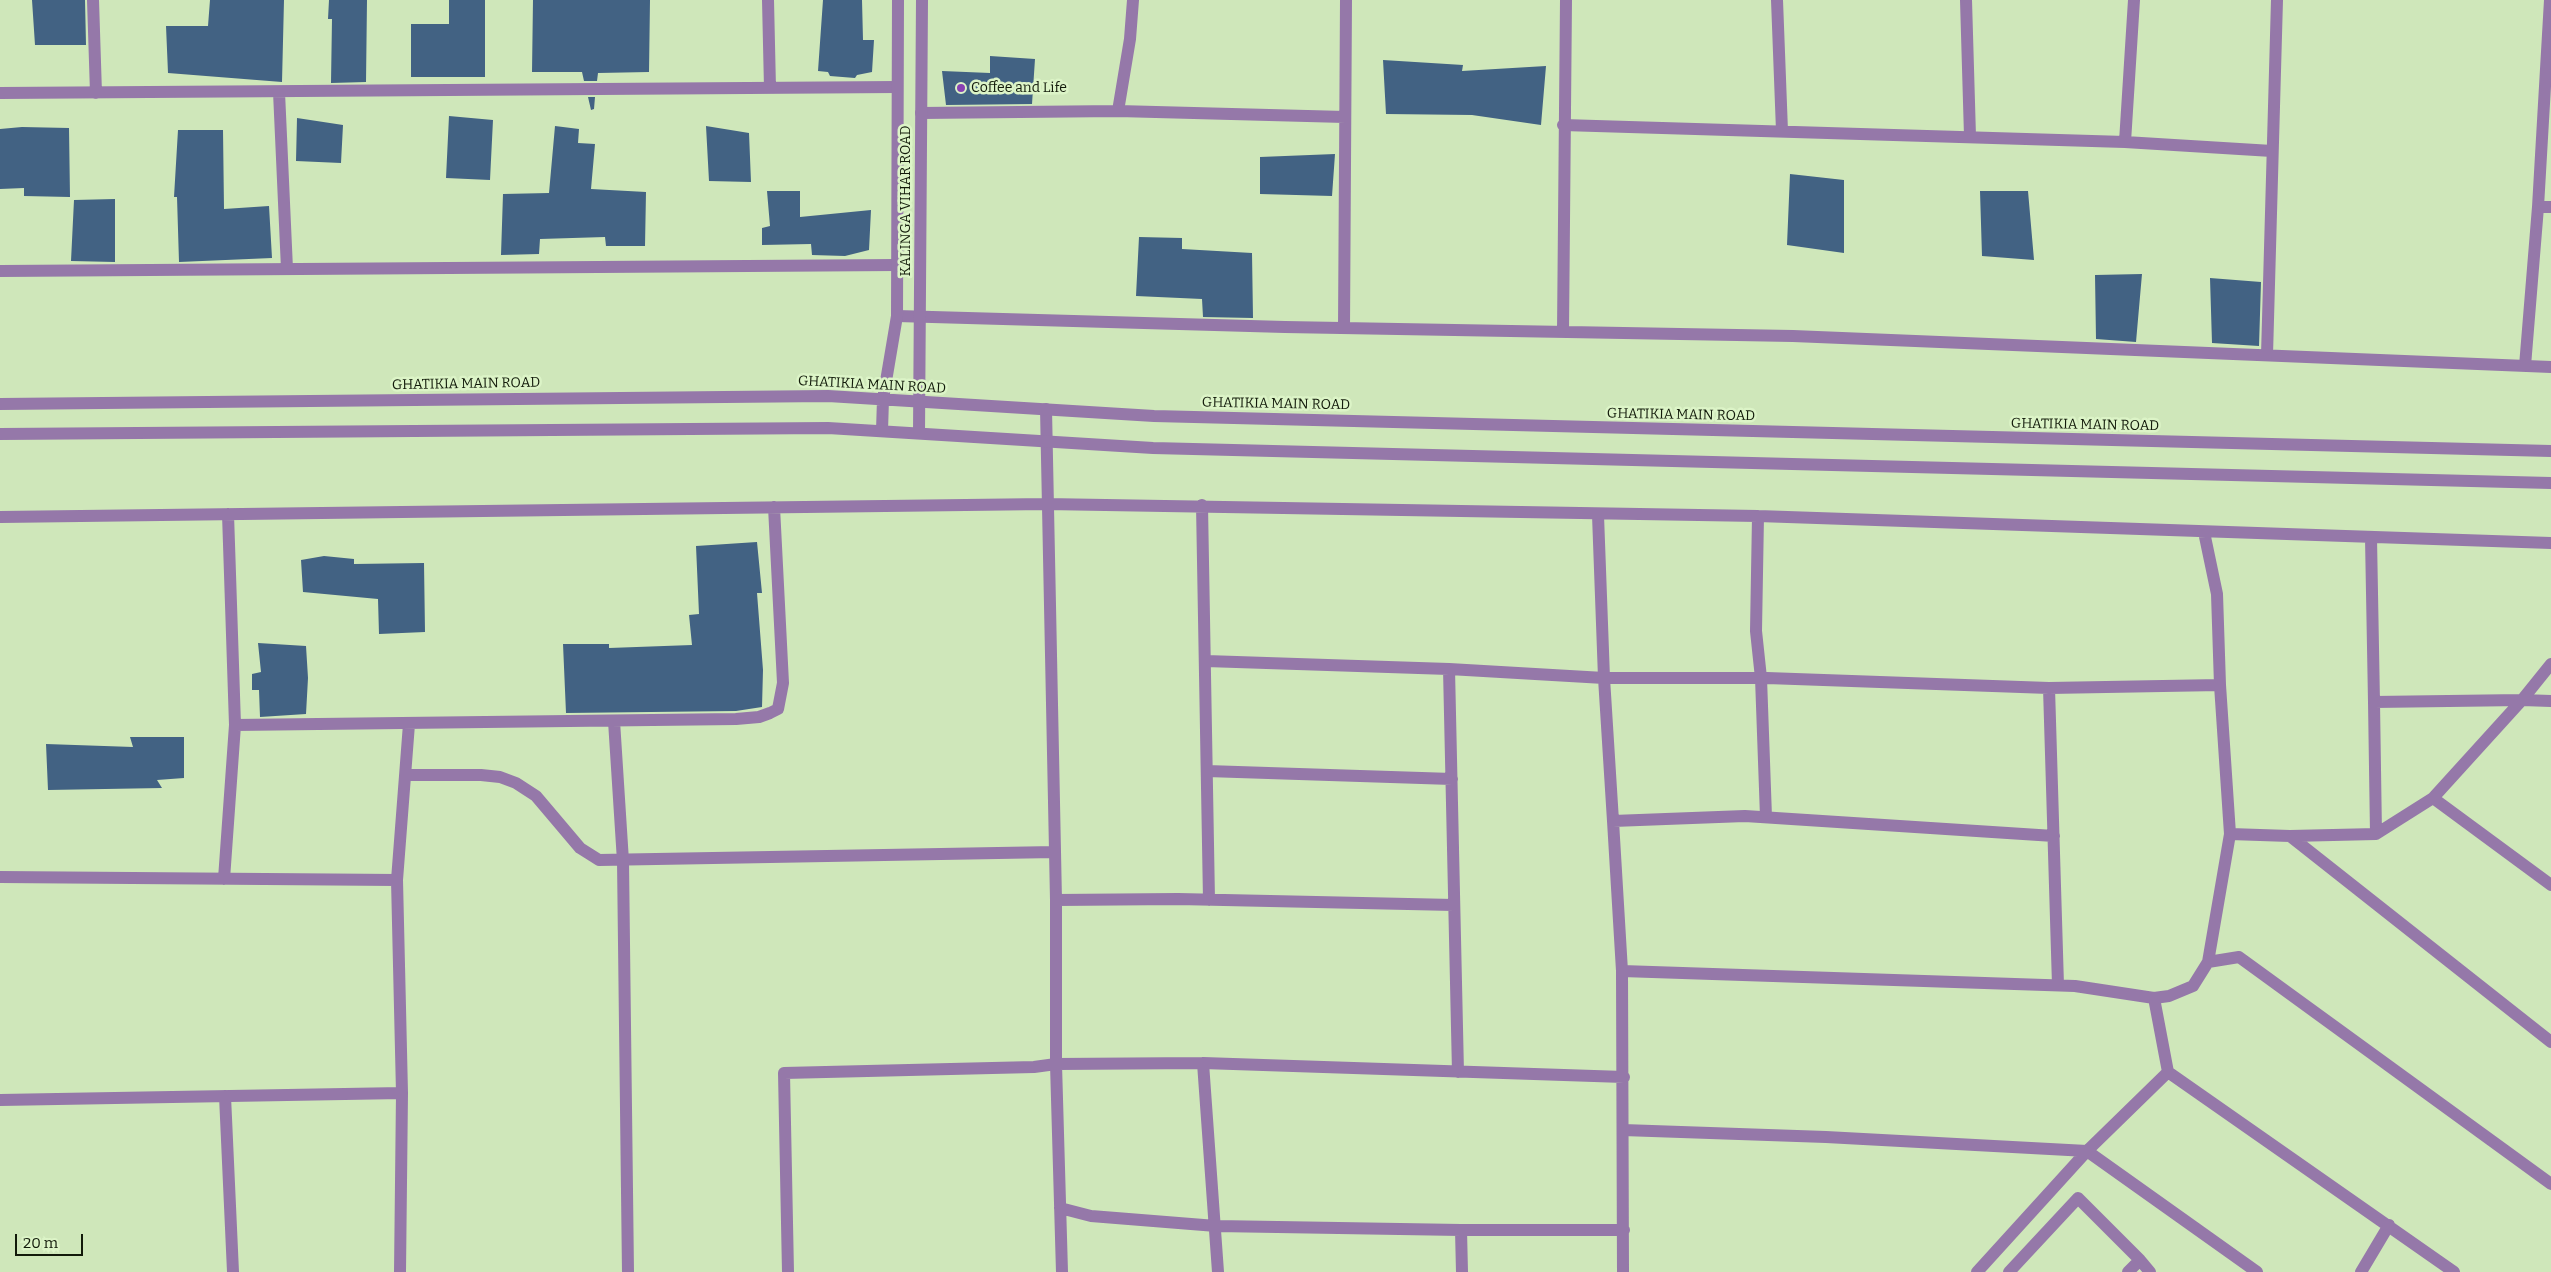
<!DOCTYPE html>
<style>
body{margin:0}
#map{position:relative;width:2551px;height:1272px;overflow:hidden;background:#cfe7ba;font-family:Bitter,serif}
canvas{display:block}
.scale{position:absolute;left:15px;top:1234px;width:68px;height:22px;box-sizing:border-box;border:2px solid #121a0a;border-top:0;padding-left:6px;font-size:15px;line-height:18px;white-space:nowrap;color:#121a0a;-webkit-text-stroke:4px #dcf4c7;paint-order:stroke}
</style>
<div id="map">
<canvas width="2551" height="1272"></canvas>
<div class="scale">20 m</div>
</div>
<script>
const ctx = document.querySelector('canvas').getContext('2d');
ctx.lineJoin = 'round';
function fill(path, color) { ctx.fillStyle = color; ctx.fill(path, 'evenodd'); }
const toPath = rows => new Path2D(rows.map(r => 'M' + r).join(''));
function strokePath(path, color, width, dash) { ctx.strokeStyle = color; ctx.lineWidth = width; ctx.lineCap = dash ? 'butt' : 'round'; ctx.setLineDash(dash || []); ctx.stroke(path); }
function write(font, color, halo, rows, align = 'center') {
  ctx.font = font + ' Bitter,serif'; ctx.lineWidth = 5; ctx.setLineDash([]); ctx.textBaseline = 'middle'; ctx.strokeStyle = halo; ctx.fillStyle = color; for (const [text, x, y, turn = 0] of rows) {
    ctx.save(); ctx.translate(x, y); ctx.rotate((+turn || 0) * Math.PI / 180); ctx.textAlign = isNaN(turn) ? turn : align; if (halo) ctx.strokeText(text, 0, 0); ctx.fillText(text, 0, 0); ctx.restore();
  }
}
fill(toPath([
 [32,0,85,0,86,45,35,45],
 [210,0,284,0,282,82,168,73,166,26,208,26],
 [329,0,367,0,366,82,331,83,332,19,328,19],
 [449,0,485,0,485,77,411,77,411,24,449,24],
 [533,0,650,0,649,72,598,73,597,81,584,81,582,72,532,72],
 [823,0,862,0,863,40,874,40,872,72,857,75,855,78,830,76,828,72,818,71],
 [990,56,1035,59,1032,104,946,105,942,71,990,73],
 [1383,60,1463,65,1462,71,1546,66,1541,125,1472,115,1386,114],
 [588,97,595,97,594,109,591,110],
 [449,116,493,120,490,180,446,178],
 [297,118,343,125,341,163,296,161],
 [555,126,579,129,578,143,595,144,591,189,646,192,645,246,606,246,605,237,540,239,539,254,501,255,503,194,549,193],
 [706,126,749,133,751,182,709,181],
 [22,127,69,128,70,197,24,196,24,188,0,189,0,129],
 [178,130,223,130,224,209,269,206,272,258,179,262,177,197,174,197],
 [1335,154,1332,196,1260,194,1260,157],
 [1790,174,1844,180,1844,253,1787,245],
 [767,191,800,191,800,217,871,210,869,250,845,256,812,255,811,244,762,245,762,228,770,226],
 [1980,191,2028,191,2034,260,1982,256],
 [115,199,115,262,71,261,74,200],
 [1139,237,1182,238,1182,249,1252,253,1253,318,1203,317,1202,299,1136,296],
 [2142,274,2136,342,2096,339,2095,275],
 [2210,278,2261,282,2259,346,2212,343],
 [757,542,762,593,757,593,763,670,762,707,736,711,566,713,563,644,609,644,609,648,692,645,689,615,699,614,696,546],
 [324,556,354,559,354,564,424,563,425,632,379,634,378,599,303,592,301,560],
 [258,643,306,646,308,678,306,714,260,717,259,690,252,690,252,674,261,672],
 [130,737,184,737,184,778,157,780,162,788,48,790,46,744,133,747]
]), '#426283');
strokePath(toPath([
 [93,0,96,93],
 [768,0,770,88],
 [1777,0,1782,131],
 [1966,0,1970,136],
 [279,92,287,269],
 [0,93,897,87],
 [1118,111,1345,117],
 [921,113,1118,111,1130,39,1133,0],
 [1563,125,2125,142,2272,151],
 [2125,142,2134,0],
 [2538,207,2551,207],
 [0,271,897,265],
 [897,316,1285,327,1793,336,2551,367],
 [1344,328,1346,0],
 [1563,332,1566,0],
 [2267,355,2277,0],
 [2525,366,2538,207,2550,0],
 [1046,409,1056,900,1056,1064,1062,1272],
 [1202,505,1209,900],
 [1598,515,1604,678,1613,821],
 [1758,516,1756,631,1761,678,1766,817],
 [0,517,1046,504,1758,516,2551,543],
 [2371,538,2374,702],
 [1206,661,1449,669,1604,678,1767,678,2049,688,2220,685],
 [1449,669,1458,1072],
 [2049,688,2058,985],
 [2551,701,2522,700,2433,798,2551,885],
 [614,721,623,861,628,1272],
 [235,725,736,719,759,717,770,713,778,709,783,683,774,507],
 [1207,771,1452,779],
 [406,775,481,775,500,777,516,783,536,796,580,848,599,860,1055,852],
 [2230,834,2290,836,2551,1042],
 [2376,834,2433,798],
 [2290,836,2376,834,2374,702,2522,700,2551,664],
 [0,877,397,880],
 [224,879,235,725,228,514],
 [1056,900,1178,899,1454,905],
 [2208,962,2239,957,2551,1184],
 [1622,971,1613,821,1745,816,2054,836],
 [2154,998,2168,1072,2454,1272],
 [1203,1063,1218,1272],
 [225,1096,233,1272],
 [0,1100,402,1093,397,880,409,724],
 [1623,1130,1826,1137,2087,1151,2168,1072],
 [1060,1208,1091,1216,1216,1226,1461,1230,1624,1230],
 [1461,1230,1462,1272],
 [2140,1260,2150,1272],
 [400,1272,402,1093],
 [788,1272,784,1073,1034,1067,1056,1064,1203,1063,1624,1077],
 [1623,1272,1622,971,2075,986,2154,998,2169,996,2193,986,2208,962,2230,834,2220,685,2217,594,2204,532],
 [1977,1272,2087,1151,2257,1272],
 [2009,1272,2078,1198,2140,1260,2128,1272],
 [2361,1272,2389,1225]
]), '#9578a9', 12);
strokePath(toPath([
 [0,404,828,396,1154,416,2551,451],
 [882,431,883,399,897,316,898,0],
 [919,433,922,0],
 [0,434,828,428,1153,448,2551,483]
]), '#9578a9', 12);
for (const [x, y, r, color] of [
 [961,88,5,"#8941b3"]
]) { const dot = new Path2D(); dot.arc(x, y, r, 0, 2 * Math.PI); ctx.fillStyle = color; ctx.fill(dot); strokePath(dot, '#dcf4c7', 2); }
write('14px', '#121a0a', '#dcf4c7', [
 ["Coffee and Life",971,88]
], 'left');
write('14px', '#121a0a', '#dcf4c7', [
 ["KALINGA VIHAR ROAD",906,201,-90],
 ["GHATIKIA MAIN ROAD",466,384,-1],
 ["GHATIKIA MAIN ROAD",872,385,3],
 ["GHATIKIA MAIN ROAD",1276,404,1],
 ["GHATIKIA MAIN ROAD",1681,415,1],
 ["GHATIKIA MAIN ROAD",2085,425,1]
]);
</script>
